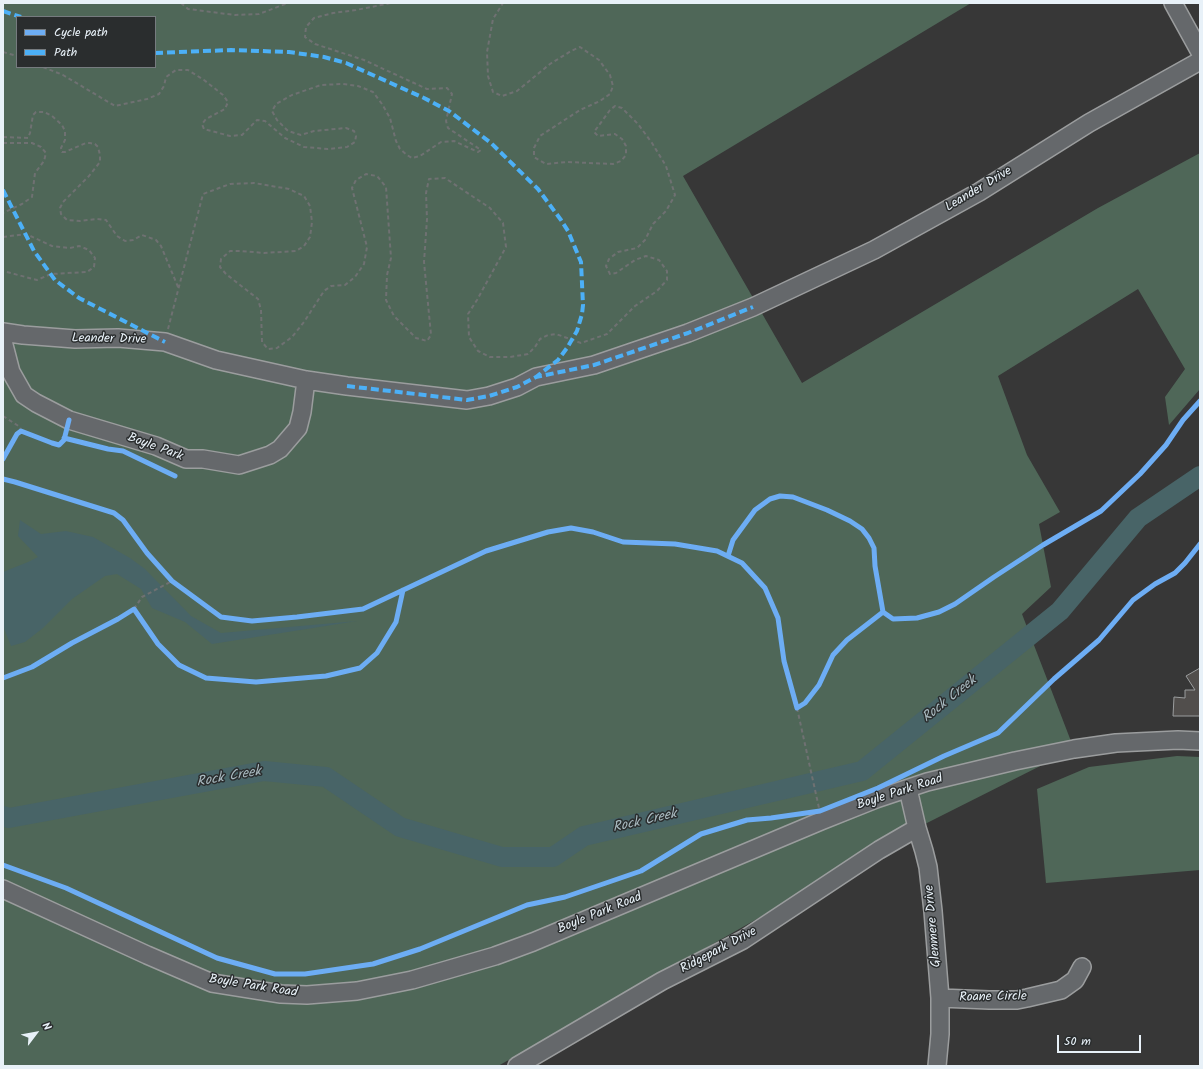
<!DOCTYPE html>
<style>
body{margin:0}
#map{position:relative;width:1203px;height:1069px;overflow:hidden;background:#373737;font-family:Kalam,sans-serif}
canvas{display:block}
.frame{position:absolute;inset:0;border:4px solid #e8f1f8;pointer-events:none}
.legend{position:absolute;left:16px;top:16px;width:140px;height:52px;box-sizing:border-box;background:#2a2d2e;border:1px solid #767b7f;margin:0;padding:5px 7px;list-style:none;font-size:12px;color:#e8f1f8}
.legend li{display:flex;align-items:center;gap:8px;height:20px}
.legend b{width:20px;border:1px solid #767b7f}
.north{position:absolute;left:16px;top:1013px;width:40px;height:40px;-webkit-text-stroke:3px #2a2d2e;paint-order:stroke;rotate:58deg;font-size:11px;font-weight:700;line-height:16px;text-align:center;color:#e8f1f8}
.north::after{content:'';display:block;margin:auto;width:14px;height:18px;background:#e8f1f8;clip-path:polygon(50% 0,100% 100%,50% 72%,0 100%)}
.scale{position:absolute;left:1057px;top:1035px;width:84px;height:18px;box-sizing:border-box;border:2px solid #e8f1f8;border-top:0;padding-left:5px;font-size:12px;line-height:14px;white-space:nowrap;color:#e8f1f8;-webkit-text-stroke:3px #2a2d2e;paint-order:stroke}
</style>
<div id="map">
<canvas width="1203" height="1069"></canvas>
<div class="frame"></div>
<ul class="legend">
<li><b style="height:5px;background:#6dadf4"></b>Cycle path</li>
<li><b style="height:5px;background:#4cb0f7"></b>Path</li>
</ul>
<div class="north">N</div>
<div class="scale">50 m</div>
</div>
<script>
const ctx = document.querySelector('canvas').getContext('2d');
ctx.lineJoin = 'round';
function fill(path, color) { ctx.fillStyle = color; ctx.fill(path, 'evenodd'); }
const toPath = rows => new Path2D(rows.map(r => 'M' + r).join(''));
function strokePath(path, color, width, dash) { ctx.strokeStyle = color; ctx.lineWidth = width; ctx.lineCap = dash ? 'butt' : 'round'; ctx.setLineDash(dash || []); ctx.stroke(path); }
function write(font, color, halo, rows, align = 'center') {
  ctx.font = font + ' Kalam,sans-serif'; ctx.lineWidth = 3; ctx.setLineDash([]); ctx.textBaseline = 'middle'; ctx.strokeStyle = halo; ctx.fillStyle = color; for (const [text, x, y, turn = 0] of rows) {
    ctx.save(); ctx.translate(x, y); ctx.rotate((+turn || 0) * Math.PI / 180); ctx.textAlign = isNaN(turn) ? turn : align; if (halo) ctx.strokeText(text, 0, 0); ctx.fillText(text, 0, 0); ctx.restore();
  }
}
fill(toPath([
 [3,3,971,3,683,176,802,383,1098,208,1200,153,1200,389,1169,425,1165,397,1185,369,1138,289,998,376,1027,455,1060,512,1039,524,1051,587,1022,614,1074,749,917,828,498,1066,3,1066],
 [17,17,155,17,155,67,17,67],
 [1177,756,1200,757,1200,870,1046,883,1037,789,1089,767]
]), '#4f6758');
fill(toPath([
 [20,520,41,534,66,531,93,537,130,558,145,569,191,616,221,633,357,621,212,644,185,622,152,608,141,589,117,574,105,576,72,599,43,628,25,642,11,646,3,626,3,572,28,562,38,557,18,536]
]), '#486467');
strokePath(toPath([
 [3,816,9,818,264,771,326,777,400,827,502,857,553,857,584,836,862,771,1060,611,1138,518,1200,476]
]), '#486467', 20);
const building = toPath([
 [1200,668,1200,716,1173,716,1174,697,1185,698,1185,690,1195,690,1186,676,1200,668]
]);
fill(building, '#514e4c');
strokePath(building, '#9b9d9e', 1);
const minor = toPath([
 [1173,3,1200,52],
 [3,332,23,335,75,339,118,338,165,342,216,360,306,380,347,386,467,400,489,396,517,387,536,377,594,365,688,333,753,307,874,250,979,192,1089,123,1200,61],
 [3,341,11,372,24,395,36,403,69,420,156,446,186,459,203,459,239,465,270,455,280,449,298,428,302,412,306,380],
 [908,789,917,828,924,851,928,867,933,911,940,998,940,1034,937,1066],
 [3,889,147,955,212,983,281,994,307,995,357,991,412,980,495,956,533,942,821,821,876,799,927,782,1015,761,1074,749,1116,743,1178,740,1200,741],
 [940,998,989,1000,1017,1000,1027,998,1061,990,1075,980,1082,967],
 [517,1066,662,981,743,940,879,850,917,828]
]);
strokePath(minor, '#9b9d9e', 20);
strokePath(toPath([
 [181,3,188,9,235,15,259,14,288,3],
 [3,52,17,56],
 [43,67,63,75,115,106,147,99,159,94,164,86,166,77,176,70,188,70,204,80,223,95,228,102,225,109,206,119,202,124,204,129,230,136,242,135,257,120,265,121,285,138,304,147,328,149,347,147,355,142,356,136,354,131,346,128,314,131,301,135,288,131,277,120,272,111,276,104,292,95,321,85,343,84,358,86,373,92,382,104,390,118,396,141,400,149,407,155,412,158,420,156,441,142,454,141,478,152,481,150,448,128,446,121,452,94,447,88,427,89,364,60,315,44,305,37,306,27,314,18,333,13,356,10,391,3],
 [3,137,28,138,30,133,33,115,36,112,44,112,52,116,62,125,65,131,65,140,61,148,62,152,65,152,86,143,90,143,95,144,98,147,100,155,100,162,89,176,63,202,60,208,61,214,67,220,80,221,97,219,106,220,117,236,125,241,133,240,142,235,156,240,161,246,178,287],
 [3,143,32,143,41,147,46,153,44,161,35,173,32,197,22,204,3,213],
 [3,237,26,234,52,246,70,248,79,246,89,250,95,258,94,267,87,272,51,274,37,280,3,271],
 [168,329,203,194,230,184,254,183,289,189,304,196,310,206,312,222,310,237,304,246,296,251,264,253,241,251,230,251,221,259,220,267,226,274,258,299,261,310,262,342,268,349,277,348,292,337,304,322,324,291,331,286,345,285,355,277,364,264,367,247,352,188,356,180,366,174,377,176,386,187,391,258,387,275,386,300,394,316,416,338,427,341,431,335,424,262,427,219,426,193,429,179,445,178,490,208,503,223,506,247,477,300,468,314,469,337,478,351,490,357,510,357,528,354,535,347,540,339,548,335,556,334,581,343,607,334,635,306,657,291,667,280,667,271,659,260,646,256,635,260,616,273,610,274,606,266,609,259,618,252,637,248,645,240,653,224,666,211,675,195,666,166,652,143,638,124,622,108,615,106,610,110,594,132,598,136,615,134,622,139,626,146,626,155,621,161,613,164,567,162,546,164,534,157,534,148,540,136,580,110,600,101,610,94,613,86,610,75,599,60,580,47,571,51,550,64,517,91,502,96,493,92,488,76,487,52,493,19,503,3],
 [3,416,20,427,21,431],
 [134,609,142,597,172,581],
 [797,708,819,808]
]), '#6f7172', 2, [4, 3]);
strokePath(minor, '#65686b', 17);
strokePath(toPath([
 [3,11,21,17],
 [155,53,231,50,289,52,324,57,346,63,424,98,449,111,491,143,538,189,561,220,568,231,581,262,583,305,582,314,577,331,567,348,558,360,536,377],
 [3,190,34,251,55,280,79,298,165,342],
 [347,386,467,400,489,396,517,387,536,377,594,365,688,333,753,307]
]), '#4cb0f7', 4, [8, 4]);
strokePath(toPath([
 [64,438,108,449,123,451,175,476],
 [3,459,17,434,21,431,52,443,59,445,64,440,69,420],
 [3,479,15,482,114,513,123,520,147,553,172,581,221,617,252,621,297,617,363,609,486,551,548,532,571,528,593,532,623,542,675,544,717,551,742,563,765,588,778,618,784,661,797,708,805,703,819,685,833,655,847,640,883,612,893,619,917,618,939,612,955,604,994,577,1043,545,1101,511,1140,474,1166,445,1183,420,1200,401],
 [728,556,733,540,755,510,770,499,780,496,793,497,827,510,850,521,862,529,869,538,874,548,875,566,883,612],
 [3,678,32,667,72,643,118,619,134,609,158,644,179,665,206,678,256,682,326,676,360,668,377,653,396,622,403,590],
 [3,865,66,888,217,958,275,974,305,974,373,964,420,949,527,905,565,897,641,871,701,834,747,820,771,818,820,811,878,788,944,756,998,733,1054,679,1099,640,1133,600,1155,584,1175,573,1185,563,1200,544]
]), '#6dadf4', 5);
write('13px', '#e8f1f8', '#2a2d2e', [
 ["Leander Drive",979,190,-31],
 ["Leander Drive",109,340,1],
 ["Boyle Park",155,448,20],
 ["Boyle Park Road",900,793,-18],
 ["Boyle Park Road",600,914,-22],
 ["Glenmere Drive",934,926,-95],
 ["Ridgepark Drive",719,951,-28],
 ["Boyle Park Road",253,987,9],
 ["Roane Circle",993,998,-1]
]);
write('italic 14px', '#a9bac0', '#2a2d2e', [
 ["Rock Creek",950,700,-39],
 ["Rock Creek",229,778,-10],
 ["Rock Creek",645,822,-13]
]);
</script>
